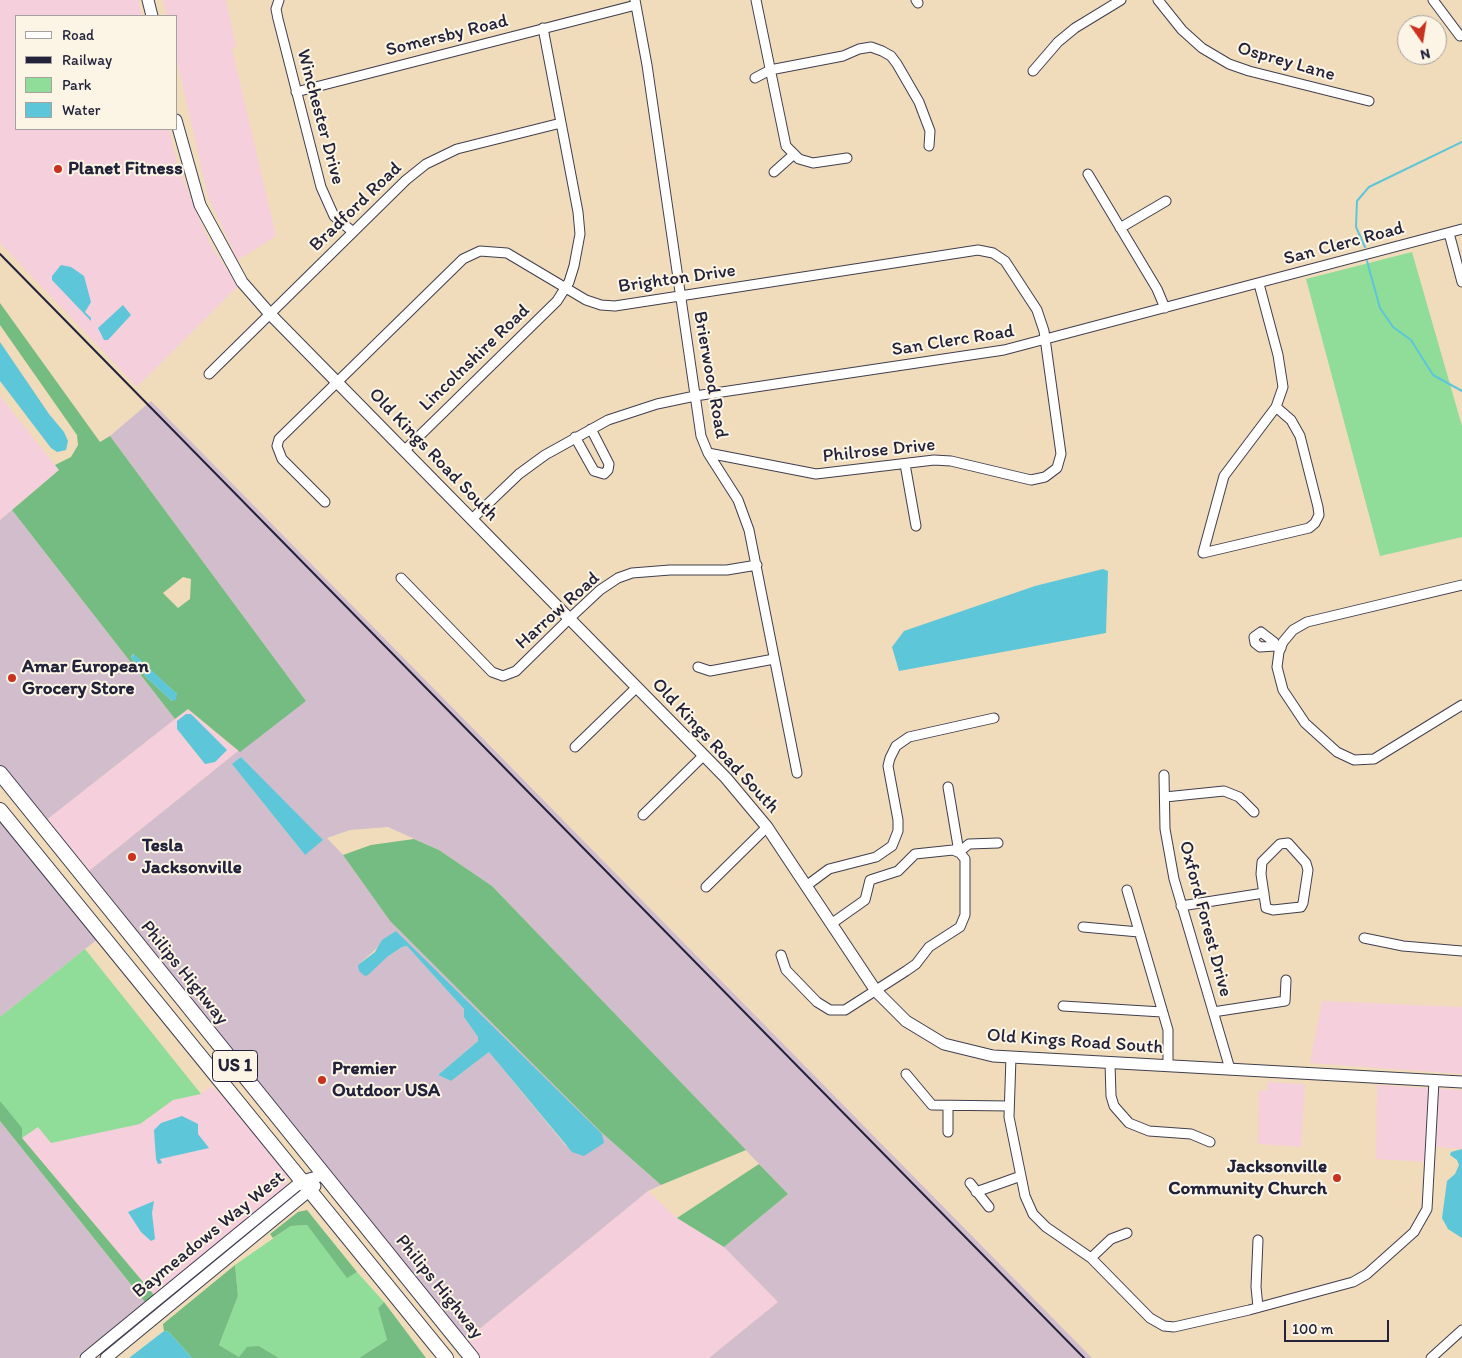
<!DOCTYPE html>
<style>
body{margin:0}
#map{position:relative;width:1462px;height:1358px;overflow:hidden;background:#f0dcbb;font-family:Itim,sans-serif}
canvas{display:block}
.legend{position:absolute;left:15px;top:15px;width:162px;height:115px;box-sizing:border-box;background:#fcf5e5;border:1px solid #a5a1a1;margin:0;padding:6px 9px;list-style:none;font-size:15px;color:#22223b}
.legend li{display:flex;align-items:center;gap:10px;height:25px}
.legend b{width:25px;border:1px solid #a5a1a1}
.north{position:absolute;left:1397px;top:15px;width:50px;height:50px;box-sizing:border-box;background:#fcf5e5;border:1px solid #a5a1a1;border-radius:50%;rotate:167deg;font-size:14px;font-weight:700;line-height:20px;text-align:center;color:#22223b}
.north::after{content:'';display:block;margin:auto;width:18px;height:22px;background:#c8321e;clip-path:polygon(50% 0,100% 100%,50% 72%,0 100%)}
.scale{position:absolute;left:1284px;top:1320px;width:105px;height:22px;box-sizing:border-box;border:2px solid #22223b;border-top:0;padding-left:6px;font-size:15px;line-height:18px;white-space:nowrap;color:#22223b;-webkit-text-stroke:4px #fcf5e5;paint-order:stroke}
</style>
<div id="map">
<canvas width="1462" height="1358"></canvas>
<ul class="legend">
<li><b style="height:6px;background:#fff"></b>Road</li>
<li><b style="height:6px;background:#22223b"></b>Railway</li>
<li><b style="height:14px;background:#90dc99"></b>Park</li>
<li><b style="height:14px;background:#5dc6d9"></b>Water</li>
</ul>
<div class="north">N</div>
<div class="scale">100 m</div>
</div>
<script>
const ctx = document.querySelector('canvas').getContext('2d');
ctx.lineJoin = 'round';
function fill(path, color) { ctx.fillStyle = color; ctx.fill(path, 'evenodd'); }
const toPath = rows => new Path2D(rows.map(r => 'M' + r).join(''));
function strokePath(path, color, width, dash) { ctx.strokeStyle = color; ctx.lineWidth = width; ctx.lineCap = dash ? 'butt' : 'round'; ctx.setLineDash(dash || []); ctx.stroke(path); }
function write(font, color, halo, rows, align = 'center') {
  ctx.font = font + ' Itim,sans-serif'; ctx.lineWidth = 4; ctx.setLineDash([]); ctx.textBaseline = 'middle'; ctx.strokeStyle = halo; ctx.fillStyle = color; for (const [text, x, y, turn = 0] of rows) {
    ctx.save(); ctx.translate(x, y); ctx.rotate((+turn || 0) * Math.PI / 180); ctx.textAlign = isNaN(turn) ? turn : align; if (halo) ctx.strokeText(text, 0, 0); ctx.fillText(text, 0, 0); ctx.restore();
  }
}
fill(toPath([
 [0,0,138,0,142,16,16,16,16,129,169,129,177,163,201,224,212,247,238,286,137,387,0,243],
 [163,0,226,0,236,46,232,49,276,236,238,260,208,197,176,56,176,16,167,16],
 [0,396,59,470,0,520],
 [188,709,238,751,89,871,45,821],
 [177,729,227,750,215,762,200,759],
 [1322,1001,1462,1007,1462,1074,1310,1063],
 [1268,1082,1305,1084,1301,1147,1258,1144,1259,1090,1267,1091],
 [1377,1085,1462,1090,1462,1149,1425,1146,1425,1162,1376,1159],
 [211,1086,244,1117,286,1173,288,1177,286,1188,154,1295,22,1138,38,1127,140,1124,173,1100,201,1094],
 [648,1191,677,1218,724,1247,778,1302,709,1358,481,1358,466,1340]
]), '#f5cfdb');
fill(toPath([
 [151,401,1092,1358,709,1358,778,1302,724,1247,788,1194,492,886,439,850,388,827,350,830,327,838,343,855,390,921,601,1132,661,1185,648,1191,466,1340,89,871,238,751,306,701,110,436],
 [241,757,322,840,322,841,304,854,233,765],
 [396,931,604,1143,566,1146,489,1052,451,1081,438,1075,478,1041,478,1037,464,1017,464,1009,407,946,402,947,387,957,358,965],
 [12,510,175,719,45,821,0,764,0,520],
 [0,817,99,938,0,1017],
 [0,1121,145,1302,77,1358,0,1358]
]), '#d1bdcc');
fill(toPath([
 [1412,252,1462,426,1462,537,1380,556,1306,279],
 [85,949,201,1094,173,1100,140,1124,51,1143,38,1127,22,1138,0,1101,0,1017],
 [307,1225,347,1277,357,1272,384,1302,378,1308,387,1340,359,1358,279,1358,259,1346,239,1357,219,1345,238,1296,235,1265,291,1226]
]), '#90dc99');
fill(toPath([
 [0,303,100,442,110,436,306,701,240,752,188,709,175,719,12,510,59,470,55,465,71,457,78,445,77,435,0,325],
 [183,577,191,579,190,599,178,608,163,593],
 [133,654,177,694,172,701,146,677,131,657],
 [414,839,439,850,492,886,746,1150,661,1185,601,1132,390,921,343,855,371,845],
 [0,1101,22,1128,22,1138,154,1295,145,1302,0,1121],
 [759,1164,788,1194,724,1247,677,1218],
 [307,1210,357,1272,347,1278,307,1225,291,1226,273,1238,270,1234,298,1212],
 [235,1265,238,1296,219,1345,239,1357,247,1347,259,1346,279,1358,192,1358,169,1332,164,1331,163,1324],
 [384,1302,426,1358,359,1358,387,1340,378,1308]
]), '#74bc81');
fill(toPath([
 [61,265,71,267,84,276,91,302,85,312,91,318,91,321,52,280,52,276],
 [123,305,131,315,108,340,104,340,98,328],
 [0,342,49,414,64,432,68,441,66,450,57,452,51,448,0,381],
 [1103,569,1108,571,1106,633,899,671,892,647,904,631,1035,586],
 [134,654,177,694,176,700,172,701,146,677,131,657],
 [186,714,191,714,227,750,215,762,205,764,177,729,177,721],
 [241,757,323,840,305,855,232,764],
 [396,931,602,1134,604,1143,584,1156,572,1152,489,1052,451,1081,438,1075,478,1041,478,1037,464,1017,464,1009,407,946,402,947,387,957,368,975,365,976,359,971,358,965,375,952,382,940],
 [182,1116,198,1124,198,1134,209,1148,160,1159,162,1163,158,1164,156,1159,154,1130,161,1123],
 [1462,1149,1462,1238,1448,1229,1442,1218,1447,1181,1455,1174,1459,1165,1457,1160,1450,1155,1451,1152],
 [154,1201,152,1213,155,1239,151,1241,141,1232,128,1212],
 [164,1331,169,1332,192,1358,129,1358]
]), '#5dc6d9');
strokePath(toPath([
 [1365,247,1356,227,1357,201,1369,187,1462,142],
 [1367,261,1380,308,1393,327,1411,340,1433,375,1462,391]
]), '#5dc6d9', 2);
const street = toPath([
 [279,0,276,9,278,19,321,187,334,216,353,232],
 [635,0,647,65,701,436,708,453,738,500,749,530,797,773],
 [756,0,786,146,799,159,813,163,847,158],
 [916,0,918,3],
 [1158,0,1182,30,1202,48,1229,64,1249,71,1369,101],
 [1433,0,1460,36],
 [1033,71,1058,42,1075,28,1121,0],
 [755,78,770,70,843,56,859,49,871,47,882,51,891,56,897,64,919,102,930,131,929,146],
 [296,92,636,5],
 [774,172,793,155],
 [1088,174,1157,289,1165,308],
 [1120,228,1166,201],
 [1449,233,1462,282],
 [1259,284,1278,355,1283,387,1276,407,1224,476,1203,553,1309,528,1315,523,1319,515,1318,507,1300,436,1291,420,1276,407],
 [209,374,406,180,426,164,457,149,561,123],
 [575,437,594,471,604,474,608,470,609,464,591,429],
 [405,450,557,301,569,282,574,266,580,234,578,212,543,28],
 [905,464,916,526],
 [325,502,282,459,277,446,279,439,463,259,480,251,507,253,586,300,601,305,615,306,978,250,993,253,1005,261,1037,310,1044,331,1061,454,1057,468,1045,477,1031,480,951,461,934,460,816,474,708,453],
 [472,519,519,474,545,455,608,420,657,404,695,396,1004,350,1462,229],
 [401,578,492,672,503,676,516,671,570,618,600,590,618,578,632,573,670,570,727,570,757,565],
 [1462,585,1307,622,1293,630,1283,642,1279,652,1277,667,1283,690,1305,723,1337,752,1354,760,1374,759,1462,705],
 [1275,646,1260,647,1255,643,1254,637,1261,632,1274,642,1275,646,1281,648],
 [698,667,710,671,774,659],
 [575,747,637,687],
 [1164,775,1165,829,1174,879,1230,1069],
 [948,787,959,852],
 [1165,797,1224,791,1239,797,1254,812],
 [643,815,704,755],
 [1288,843,1306,863,1308,870,1303,903,1301,907,1273,910,1266,908,1261,874,1262,862,1280,844,1288,843],
 [959,852,969,844,998,843],
 [806,886,829,869,876,857,892,846,898,831,898,820,888,766,890,758,896,746,909,737,994,718],
 [706,887,767,827],
 [1127,890,1168,1030,1168,1065],
 [1181,906,1264,893],
 [1083,927,1139,932],
 [1364,938,1403,946,1462,951],
 [781,955,786,970,817,1002,830,1010,845,1010,906,971,916,964,929,947,960,927,965,915,965,859,960,853,953,850,915,854,898,871,870,880,865,900,831,924],
 [1063,1006,1162,1012],
 [1213,1012,1285,1001,1286,980],
 [1011,1057,1009,1117,1025,1196,1033,1214,1046,1227,1091,1258,1150,1318,1164,1326,1174,1327,1249,1310,1353,1282,1367,1274,1414,1232,1427,1209,1434,1081],
 [1110,1063,1111,1096,1114,1106,1129,1123,1149,1131,1191,1134,1210,1142],
 [906,1074,932,1105,1009,1106],
 [948,1107,948,1132],
 [970,1183,989,1207],
 [976,1192,1021,1176],
 [1091,1258,1111,1239,1127,1233],
 [1258,1307,1256,1287,1258,1240],
 [1431,1358,1462,1330]
]);
const secondary = toPath([
 [148,0,152,16],
 [176,120,200,205,242,282,270,314,726,778,767,827,876,991,906,1021,944,1044,993,1056,1462,1082],
 [86,1358,302,1181,324,1175],
 [106,1358,315,1186]
]);
const primary = toPath([
 [0,773,472,1358],
 [0,810,446,1358]
]);
strokePath(street, '#413e4e', 11);
strokePath(secondary, '#413e4e', 13);
strokePath(primary, '#413e4e', 16);
strokePath(street, '#fff', 9);
strokePath(secondary, '#fff', 11);
strokePath(primary, '#fff', 14);
strokePath(toPath([
 [0,254,1084,1358]
]), '#22223b', 2);
for (const [x, y, r, color] of [
 [58,169,5,"#c8321e"],
 [12,678,5,"#c8321e"],
 [132,857,5,"#c8321e"],
 [322,1080,5,"#c8321e"],
 [1337,1178,5,"#c8321e"]
]) { const dot = new Path2D(); dot.arc(x, y, r, 0, 2 * Math.PI); ctx.fillStyle = color; ctx.fill(dot); strokePath(dot, '#fcf5e5', 2); }
for (const [x, y, w] of [
 [235,1066,45]
]) { const box = new Path2D(); box.roundRect(x - w / 2, y - 15.5, w, 31, 4); ctx.fillStyle = '#fcf5e5'; ctx.fill(box); strokePath(box, '#22223b', 1); }
write('bold 18px', '#22223b', null, [
 ["US 1",235,1066]
]);
write('19px', '#22223b', '#fcf5e5', [
 ["Somersby Road",447,36,-14],
 ["Osprey Lane",1286,62,16],
 ["Winchester Drive",320,117,75],
 ["Bradford Road",356,207,-44],
 ["San Clerc Road",1344,244,-15],
 ["Brighton Drive",677,279,-8],
 ["San Clerc Road",953,341,-9],
 ["Lincolnshire Road",475,358,-44],
 ["Brierwood Road",710,375,80],
 ["Philrose Drive",879,451,-6],
 ["Old Kings Road South",433,455,46],
 ["Harrow Road",558,611,-42],
 ["Old Kings Road South",715,746,47],
 ["Oxford Forest Drive",1205,919,75],
 ["Philips Highway",184,973,51],
 ["Old Kings Road South",1075,1042,4],
 ["Baymeadows Way West",209,1235,-39],
 ["Philips Highway",439,1287,51]
]);
write('bold 19px', '#22223b', '#fcf5e5', [
 ["Planet Fitness",68,169],
 ["Amar European",22,667],
 ["Grocery Store",22,689],
 ["Tesla",142,846],
 ["Jacksonville",142,868],
 ["Premier",332,1069],
 ["Outdoor USA",332,1091],
 ["Jacksonville",1327,1167,"right"],
 ["Community Church",1327,1189,"right"]
], 'left');
</script>
